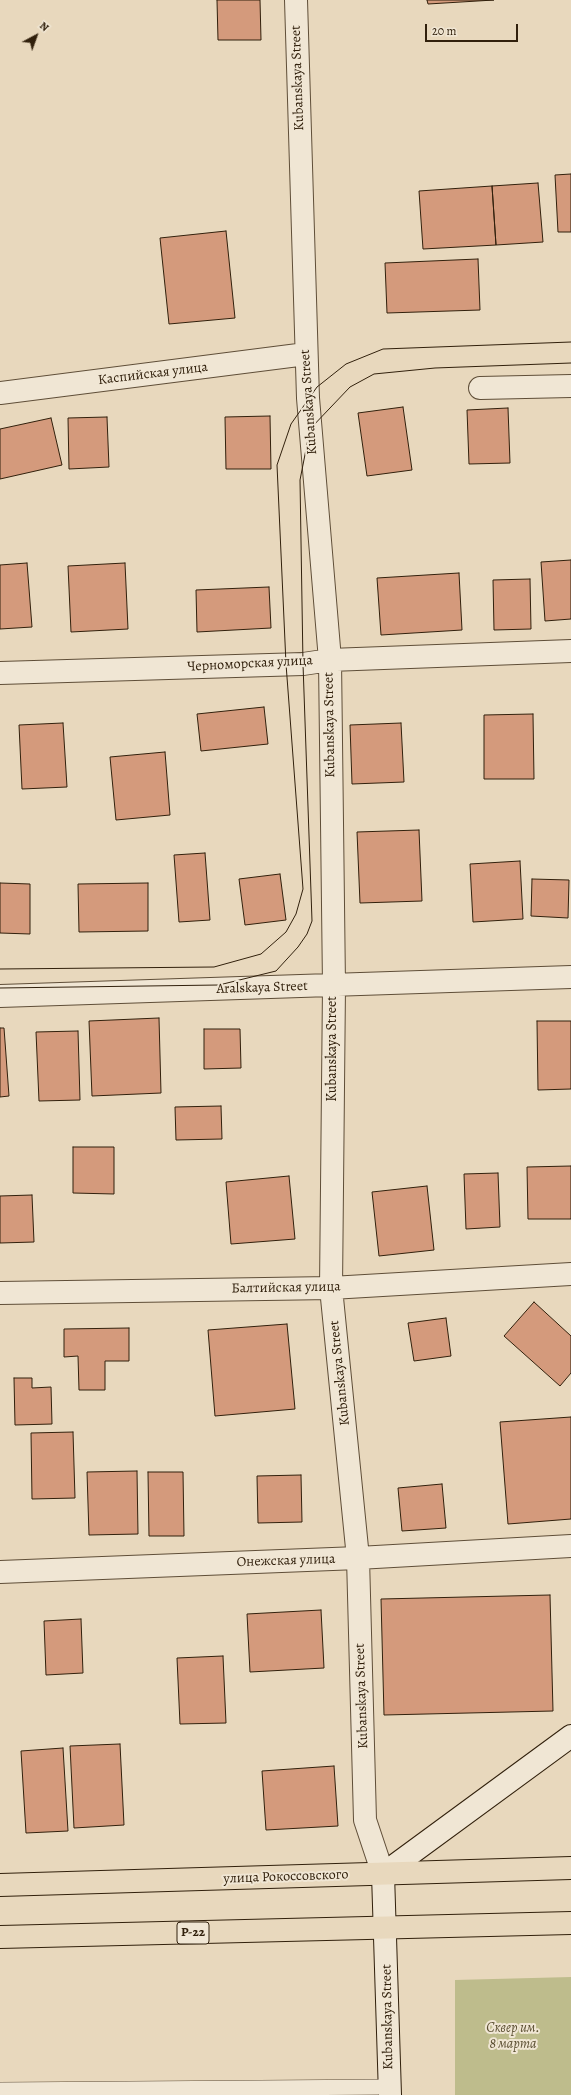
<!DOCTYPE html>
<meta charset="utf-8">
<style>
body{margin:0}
#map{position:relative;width:571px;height:2095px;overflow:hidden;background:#e8d8bd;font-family:Alegreya,serif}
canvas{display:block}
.north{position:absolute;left:16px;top:16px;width:40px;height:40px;-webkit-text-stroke:3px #f0e6d4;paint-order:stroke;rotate:41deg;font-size:11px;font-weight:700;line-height:16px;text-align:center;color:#31200c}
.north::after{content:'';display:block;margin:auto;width:14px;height:18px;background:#31200c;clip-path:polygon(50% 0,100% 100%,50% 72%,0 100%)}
.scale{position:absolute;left:425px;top:24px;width:93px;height:18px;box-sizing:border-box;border:2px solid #31200c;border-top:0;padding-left:5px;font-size:12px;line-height:14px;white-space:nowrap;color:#31200c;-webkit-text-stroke:3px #f0e6d4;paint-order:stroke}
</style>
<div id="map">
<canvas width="571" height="2095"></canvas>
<div class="north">N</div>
<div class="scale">20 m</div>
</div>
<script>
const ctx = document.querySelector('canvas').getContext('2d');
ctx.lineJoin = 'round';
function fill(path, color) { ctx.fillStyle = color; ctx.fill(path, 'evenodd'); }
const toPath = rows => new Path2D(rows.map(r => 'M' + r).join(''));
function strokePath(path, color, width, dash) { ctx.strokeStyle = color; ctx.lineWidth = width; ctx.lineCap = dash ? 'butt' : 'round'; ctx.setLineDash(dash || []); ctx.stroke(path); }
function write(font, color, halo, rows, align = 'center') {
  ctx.font = font + ' Alegreya,serif'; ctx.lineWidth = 4; ctx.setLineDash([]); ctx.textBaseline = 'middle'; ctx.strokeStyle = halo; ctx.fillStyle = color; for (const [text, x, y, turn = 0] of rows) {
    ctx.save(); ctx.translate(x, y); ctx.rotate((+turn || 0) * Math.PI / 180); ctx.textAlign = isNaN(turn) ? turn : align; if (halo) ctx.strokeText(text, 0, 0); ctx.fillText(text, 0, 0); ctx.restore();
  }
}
fill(toPath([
 [571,1977,571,2095,455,2095,455,1980]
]), '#bebc8c');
const building = toPath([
 [217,0,260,0,261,40,218,40,217,0],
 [427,0,494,0,428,4,427,0],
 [571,174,571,232,558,232,555,175,571,174],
 [538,183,543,242,496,245,492,186,538,183],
 [492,186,496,245,423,249,419,191,492,186],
 [226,231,235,318,169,324,160,238,226,231],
 [478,259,480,310,387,313,385,263,478,259],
 [403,407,412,470,367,476,358,413,403,407],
 [508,408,510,463,469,464,467,410,508,408],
 [270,416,271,469,226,469,225,417,270,416],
 [107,417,109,467,69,469,68,418,107,417],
 [51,418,62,465,0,479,0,429,51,418],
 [571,560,571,619,545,621,541,562,571,560],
 [27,563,32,627,0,629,0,565,27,563],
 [125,563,128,629,71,632,68,566,125,563],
 [459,573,462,630,381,635,377,578,459,573],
 [530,579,531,629,494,630,493,580,530,579],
 [269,587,271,628,197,632,196,590,269,587],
 [264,707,268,744,201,751,197,714,264,707],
 [533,714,534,779,484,779,484,715,533,714],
 [63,723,67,787,22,789,19,725,63,723],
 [401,723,404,782,352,784,350,725,401,723],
 [165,752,170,815,116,820,110,757,165,752],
 [419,830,422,901,360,903,357,832,419,830],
 [205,853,210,920,179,922,174,855,205,853],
 [520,861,523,919,473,922,470,864,520,861],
 [280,874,286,920,245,925,239,879,280,874],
 [532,879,569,880,568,918,531,916,532,879],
 [0,883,30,884,30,934,0,933,0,883],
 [148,883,148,931,79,932,78,884,148,883],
 [159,1018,161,1093,92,1096,89,1021,159,1018],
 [537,1021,571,1021,571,1089,538,1090,537,1021],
 [0,1028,4,1028,9,1096,0,1097,0,1028],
 [204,1029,240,1029,241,1068,204,1069,204,1029],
 [78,1031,80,1100,39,1101,36,1032,78,1031],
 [221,1106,222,1139,176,1140,175,1107,221,1106],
 [73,1147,114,1147,114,1194,73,1193,73,1147],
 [571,1166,571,1219,528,1219,527,1167,571,1166],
 [498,1173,500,1227,466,1229,464,1174,498,1173],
 [289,1176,295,1239,231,1244,226,1182,289,1176],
 [427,1186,434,1250,379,1256,372,1192,427,1186],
 [32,1195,34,1242,0,1243,0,1196,32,1195],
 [534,1302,571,1336,571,1373,560,1386,504,1336,534,1302],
 [446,1318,451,1356,414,1361,408,1323,446,1318],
 [287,1324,295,1409,215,1416,208,1330,287,1324],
 [129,1328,129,1361,105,1361,105,1390,79,1390,78,1356,64,1357,64,1329,129,1328],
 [14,1378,32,1378,32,1388,51,1387,52,1424,15,1425,14,1378],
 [571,1417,571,1519,508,1524,500,1422,571,1417],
 [73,1432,75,1498,32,1499,31,1433,73,1432],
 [137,1471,138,1534,89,1535,87,1472,137,1471],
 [148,1472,183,1472,184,1536,149,1536,148,1472],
 [301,1475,302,1522,258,1523,257,1476,301,1475],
 [442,1484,446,1528,402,1531,398,1488,442,1484],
 [550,1595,553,1711,384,1715,381,1599,550,1595],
 [321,1610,324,1668,250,1672,247,1614,321,1610],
 [81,1619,83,1673,46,1675,44,1621,81,1619],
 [223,1656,226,1723,180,1724,177,1658,223,1656],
 [120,1744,124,1825,74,1828,70,1746,120,1744],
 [63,1748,68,1831,26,1833,21,1751,63,1748],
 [334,1766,338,1826,266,1830,262,1771,334,1766]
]);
fill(building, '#d49a7c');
strokePath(building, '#31200c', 1);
const lane = toPath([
 [0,2090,389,2087]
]);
const street = toPath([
 [296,0,308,398,330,660,334,986,331,1288,358,1558,365,1820,383,1874],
 [480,388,571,386],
 [0,393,306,354],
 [0,673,303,664,330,660,571,651],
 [0,996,571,977],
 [0,1293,331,1288,571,1274],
 [0,1572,358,1558,571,1546]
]);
const secondary = toPath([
 [390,2095,383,1874,571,1736]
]);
const highway = toPath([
 [0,1885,571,1868],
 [0,1937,571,1923]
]);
strokePath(lane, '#5f4e38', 16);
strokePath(street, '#5f4e38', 24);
strokePath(secondary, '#31200c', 24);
strokePath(highway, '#31200c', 24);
strokePath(lane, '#f0e6d4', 15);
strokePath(street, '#f0e6d4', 22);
strokePath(secondary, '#f0e6d4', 22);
strokePath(highway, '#e8d8bd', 22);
strokePath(toPath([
 [0,969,214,967,261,954,286,932,296,914,303,889,286,664,277,465,291,424,317,387,346,364,383,349,571,342],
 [0,988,219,985,276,971,298,947,307,934,312,921,303,664,300,480,310,429,350,387,374,374,435,368,571,363]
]), '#31200c', 1);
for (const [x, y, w] of [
 [193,1933,32]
]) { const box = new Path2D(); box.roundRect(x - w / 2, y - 11, w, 22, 3); ctx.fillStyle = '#f0e6d4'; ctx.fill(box); strokePath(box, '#31200c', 1); }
write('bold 13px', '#31200c', null, [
 ["Р-22",193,1933]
]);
write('14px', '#31200c', '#f0e6d4', [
 ["Kubanskaya Street",298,78,-92],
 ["Каспийская улица",153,374,-7],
 ["Kubanskaya Street",309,402,-94],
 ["Черноморская улица",250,664,-3],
 ["Kubanskaya Street",330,725,-91],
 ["Aralskaya Street",262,988,-2],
 ["Kubanskaya Street",333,1049,-90],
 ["Балтийская улица",286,1288,-1],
 ["Kubanskaya Street",340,1373,-96],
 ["Онежская улица",286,1561,-2],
 ["Kubanskaya Street",362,1696,-92],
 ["улица Рокоссовского",286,1877,-2],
 ["Kubanskaya Street",388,2017,-91]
]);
write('italic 14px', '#5b4f32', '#f0e6d4', [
 ["Сквер им.",513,2029],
 ["8 марта",513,2045]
]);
</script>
